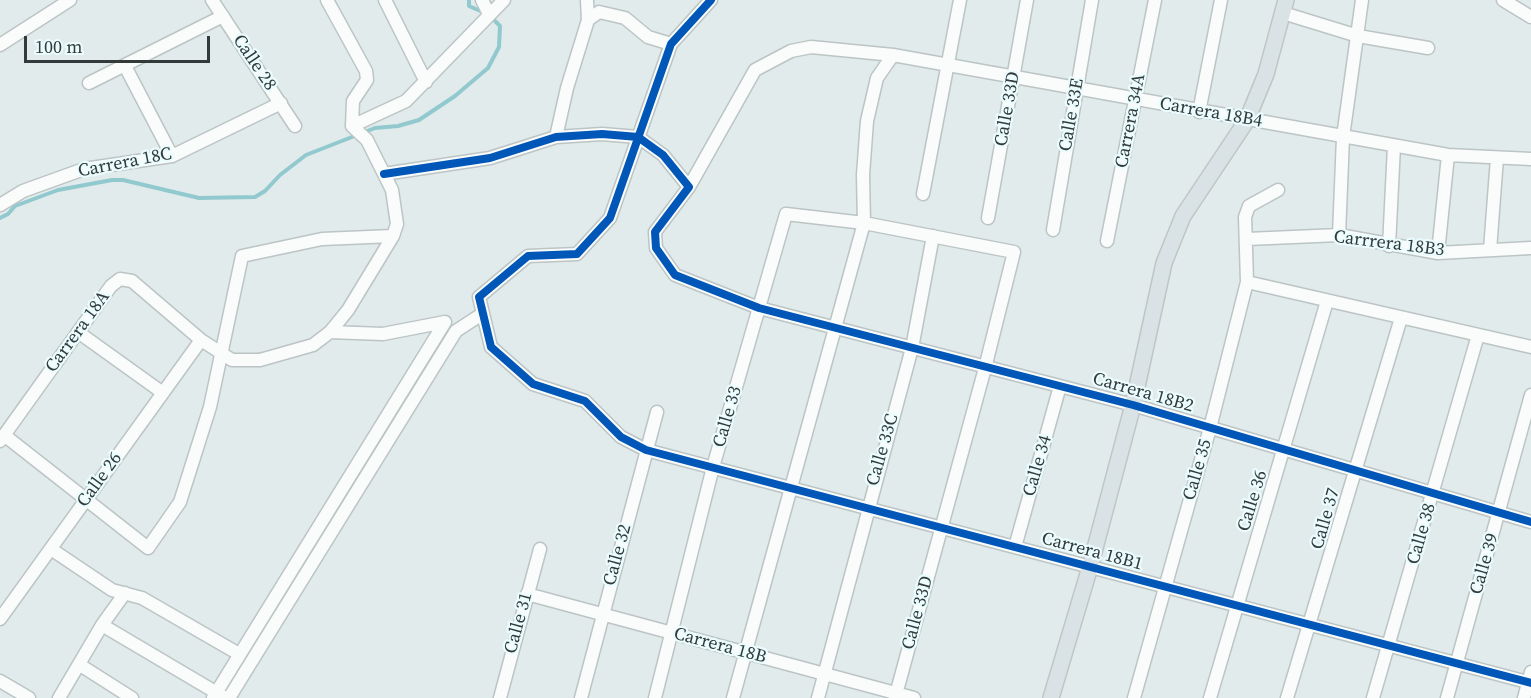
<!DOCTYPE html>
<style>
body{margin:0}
#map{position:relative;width:1531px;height:698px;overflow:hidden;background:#e1ebec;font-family:"Source Serif 4",serif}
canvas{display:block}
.scale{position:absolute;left:24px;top:36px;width:186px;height:27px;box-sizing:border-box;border:3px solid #333a3a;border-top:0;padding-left:8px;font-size:18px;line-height:21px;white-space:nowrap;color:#333a3a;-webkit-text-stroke:4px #eafcfe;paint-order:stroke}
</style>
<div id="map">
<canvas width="1531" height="698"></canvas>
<div class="scale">100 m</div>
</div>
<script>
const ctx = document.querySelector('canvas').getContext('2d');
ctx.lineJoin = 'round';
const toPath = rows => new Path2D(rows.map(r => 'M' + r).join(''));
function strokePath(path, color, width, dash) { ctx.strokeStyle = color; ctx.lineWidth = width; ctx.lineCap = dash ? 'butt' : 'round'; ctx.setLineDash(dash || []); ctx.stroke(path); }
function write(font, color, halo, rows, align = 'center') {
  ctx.font = font + ' "Source Serif 4",serif'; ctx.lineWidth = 4.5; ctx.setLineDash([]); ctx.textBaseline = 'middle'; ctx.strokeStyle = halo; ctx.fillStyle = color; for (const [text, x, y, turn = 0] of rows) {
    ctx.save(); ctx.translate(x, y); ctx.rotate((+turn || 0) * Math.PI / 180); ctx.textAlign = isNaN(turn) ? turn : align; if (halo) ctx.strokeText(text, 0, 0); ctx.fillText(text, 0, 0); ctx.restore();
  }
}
strokePath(toPath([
 [469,0,469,6,485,13],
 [0,218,8,214,15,206,58,190,112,180,123,180,199,198,255,197,265,191,280,175,306,155,375,128,398,126,419,120,455,96,488,68,499,47,500,26,491,17]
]), '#91c9cf', 4);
const minor = toPath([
 [212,0,295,126],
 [385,0,426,82],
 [482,0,489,14],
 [587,0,588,20],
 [711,0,671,44,610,218,577,254,528,256,479,297,491,347,533,384,585,401,621,437,646,450,1531,683],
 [1503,0,1531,17],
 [1283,13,1358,36,1428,48],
 [0,45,70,0],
 [125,66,172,156],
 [89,83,223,16],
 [1199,112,1221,0],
 [352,126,406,101,504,0],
 [556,137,567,88,588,20,599,12,625,18,648,37,671,44],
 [384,174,490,158,556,137,602,134,638,137,663,155,689,187,655,232,656,248,675,275,759,308,1133,405,1531,522],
 [689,187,755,70,791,51,811,47,893,55,1448,155,1531,159],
 [923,194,960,0],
 [0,205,23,191,84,169,172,156,281,103],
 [988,218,1027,0],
 [1053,230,1092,0],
 [1339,235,1343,137,1362,0],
 [1247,239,1339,235,1438,253,1531,248],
 [1107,241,1155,0],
 [1389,246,1394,146],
 [1490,250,1497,158],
 [1438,253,1448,155],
 [1247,282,1531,347],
 [78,332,163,393],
 [4,435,148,548,180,502,210,407,242,256,322,239,393,236],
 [0,441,111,286,120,279,132,281,201,340,232,360,260,360,313,345,330,332,348,310,393,236,397,224,392,190,367,140,352,126,353,101,367,80,366,71,327,0],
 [1015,547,1060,386],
 [51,549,112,590,142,598,239,654],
 [527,594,914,698],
 [0,619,201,340],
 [102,625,222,696],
 [80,665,132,698],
 [0,681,29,698],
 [59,698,102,625,125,593],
 [213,698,445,322,383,334,330,332],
 [229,698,456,331,482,314],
 [500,698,540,549],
 [581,698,657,412],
 [655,698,713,467,786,214,864,223,1014,252,985,368,895,698],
 [733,698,864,223,863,175,867,121,877,78,893,55],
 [818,698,912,348,933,236],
 [1134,698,1210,428,1247,282,1245,217,1249,206,1278,190],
 [1210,698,1327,301],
 [1287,698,1401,318],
 [1373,698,1478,335],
 [1447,698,1531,395],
 [1524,698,1531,672]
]);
const major = toPath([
 [1051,698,1090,567,1133,405,1164,263,1183,216,1247,120,1266,74,1286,0]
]);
strokePath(minor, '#bcc4c4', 15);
strokePath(major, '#c0c5c5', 18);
strokePath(minor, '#fafcfc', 12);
strokePath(major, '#d9e2e4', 15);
strokePath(toPath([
 [711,0,671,44,610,218,577,254,528,256,479,297,491,347,533,384,585,401,621,437,646,450,1531,683],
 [384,174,490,158,556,137,602,134,638,137,663,155,689,187,655,232,656,248,675,275,759,308,1133,405,1531,522]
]), '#0057b8', 8);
write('18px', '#333a3a', '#eafcfe', [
 ["Calle 28",254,63,56],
 ["Calle 33D",1008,109,-80],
 ["Carrera 18B4",1211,113,10],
 ["Calle 33E",1072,115,-80],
 ["Carrera 34A",1131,121,-79],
 ["Carrera 18C",125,163,-11],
 ["Carrrera 18B3",1389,244,7],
 ["Carrera 18A",78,332,-54],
 ["Carrera 18B2",1143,393,16],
 ["Calle 33",728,417,-74],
 ["Calle 33C",883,450,-74],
 ["Calle 34",1038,466,-74],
 ["Calle 35",1198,470,-74],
 ["Calle 26",100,480,-54],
 ["Calle 36",1253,501,-73],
 ["Calle 37",1326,519,-74],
 ["Calle 38",1422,534,-74],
 ["Carrera 18B1",1092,552,15],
 ["Calle 32",618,555,-75],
 ["Calle 39",1485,564,-74],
 ["Calle 33D",918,613,-75],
 ["Calle 31",519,623,-75],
 ["Carrera 18B",720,646,15]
]);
</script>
